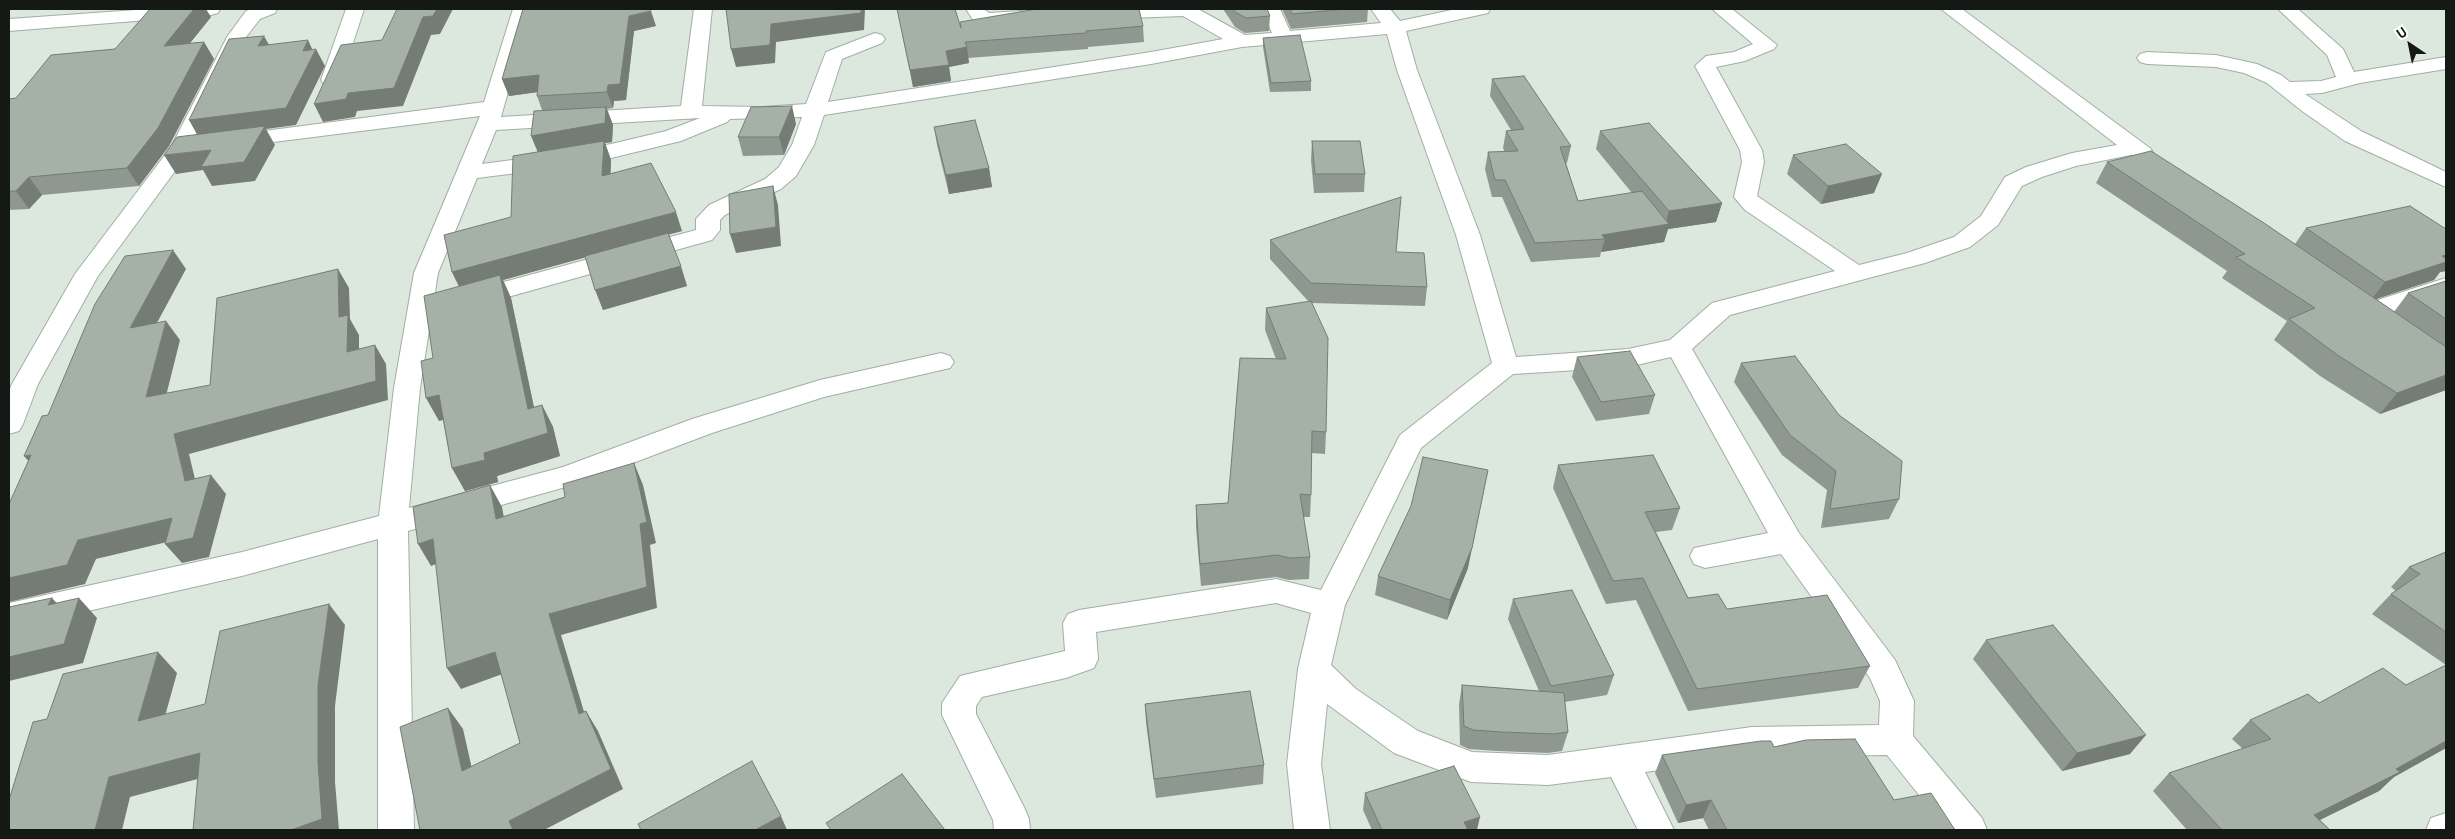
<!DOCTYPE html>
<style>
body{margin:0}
#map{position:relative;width:2455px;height:839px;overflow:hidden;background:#dce8de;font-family:"PT Sans",sans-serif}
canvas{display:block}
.frame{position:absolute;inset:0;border:10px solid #141915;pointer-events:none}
.north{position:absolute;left:2385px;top:20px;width:50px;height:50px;-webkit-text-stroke:4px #fff;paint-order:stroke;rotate:326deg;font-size:14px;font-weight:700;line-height:20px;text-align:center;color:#141915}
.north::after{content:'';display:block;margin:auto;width:18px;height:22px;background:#141915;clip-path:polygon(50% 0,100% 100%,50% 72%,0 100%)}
</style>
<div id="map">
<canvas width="2455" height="839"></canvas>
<div class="frame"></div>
<div class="north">U</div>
</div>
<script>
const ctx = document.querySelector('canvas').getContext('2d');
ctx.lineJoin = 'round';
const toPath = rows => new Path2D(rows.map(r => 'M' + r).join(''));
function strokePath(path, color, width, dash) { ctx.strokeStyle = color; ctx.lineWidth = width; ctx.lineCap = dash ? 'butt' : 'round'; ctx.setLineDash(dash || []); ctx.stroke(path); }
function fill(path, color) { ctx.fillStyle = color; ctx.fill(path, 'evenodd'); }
const minor = toPath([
 [150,9,220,9,218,13,211,15,9,31,9,19,150,9],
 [252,9,277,9,275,13,260,19,246,37,192,148,98,276,38,384,23,424,19,431,9,434,9,391,12,384,75,274,171,147,227,37,246,11,252,9],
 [346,9,364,9,341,80,338,84,331,86,324,84,321,80,346,9],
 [513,9,531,9,501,117,681,106,694,9,712,9,702,106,763,107,806,104,826,52,875,33,882,35,885,39,882,43,842,59,828,102,1151,52,1223,39,1183,16,1102,19,1095,17,1093,13,1096,9,1198,9,1245,35,1272,33,1262,9,1280,9,1290,31,1381,23,1371,9,1390,9,1400,21,1456,9,1490,9,1488,13,1406,31,1417,70,1480,235,1516,357,1628,349,1670,340,1712,303,1835,271,1745,210,1734,197,1742,162,1740,150,1695,66,1706,56,1734,52,1753,44,1712,9,1732,9,1777,45,1774,49,1745,61,1716,67,1762,150,1764,162,1757,196,1859,265,1907,253,1954,237,1981,216,2005,177,2026,167,2072,153,2117,145,1941,9,1962,9,2151,149,2154,154,2151,159,2143,161,2131,155,2076,166,2042,177,2022,186,1998,225,1970,247,1925,263,1730,315,1692,349,1799,533,1895,660,1914,701,1913,736,1982,818,1987,830,1947,830,1887,755,1752,757,1645,772,1674,830,1638,830,1611,777,1548,785,1471,782,1394,753,1327,704,1321,764,1330,830,1294,830,1287,764,1298,669,1311,613,1276,603,1096,632,1098,659,1094,668,1066,678,982,697,976,706,976,714,1024,807,1029,819,1030,830,994,830,993,820,942,715,942,703,960,676,1065,651,1063,623,1068,614,1079,610,1276,579,1321,590,1400,435,1492,363,1456,235,1397,70,1387,34,1242,47,1151,64,824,115,814,145,796,176,781,189,725,215,720,220,720,230,712,240,472,307,463,305,460,299,463,293,696,230,696,219,709,205,765,179,779,167,792,145,802,117,730,119,727,122,681,141,611,158,565,167,477,178,438,273,420,388,409,508,563,467,692,419,820,380,941,353,950,356,954,362,950,368,824,397,712,433,580,483,408,531,414,830,378,830,378,539,242,576,9,629,9,603,242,552,379,516,394,388,414,273,480,116,234,147,226,146,223,141,226,136,234,135,484,102,513,9],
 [700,118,666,131,611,144,565,153,482,164,496,130,700,118],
 [1671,357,1768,533,1694,548,1690,556,1694,564,1705,568,1781,554,1870,678,1880,701,1879,725,1752,727,1548,755,1472,752,1418,731,1356,689,1331,665,1345,605,1421,448,1513,374,1628,367,1671,357],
 [966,9,984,9,989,13,1021,11,1028,13,1030,17,1028,21,1021,23,987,25,973,20,966,9],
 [2278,9,2298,9,2343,49,2354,72,2446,57,2446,69,2360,83,2322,93,2305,94,2361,131,2446,172,2446,187,2345,141,2302,111,2267,83,2244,73,2216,67,2147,64,2140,62,2137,58,2140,54,2147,52,2216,55,2257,64,2281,75,2290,82,2321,81,2336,77,2327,55,2278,9],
 [2446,278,2446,294,2368,320,2359,318,2355,312,2359,306,2446,278]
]);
const tertiary = toPath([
 [2446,813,2446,830,2426,830,2431,818,2446,813]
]);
strokePath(minor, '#a2aea4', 2);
strokePath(tertiary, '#a2aea4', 2);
fill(minor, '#fff');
fill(tertiary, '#fff');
fill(toPath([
 [523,9,656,26,634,31,626,100,614,101,613,108,607,109,613,125,612,142,605,143,611,160,610,174,682,231,669,234,687,286,603,310,585,257,503,280,511,298,534,407,542,405,553,427,560,456,497,476,498,482,465,491,452,468,443,420,439,421,433,358,459,287,452,272,511,217,537,152,542,110,537,96,537,92,509,96,502,79],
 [897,9,955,9,961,28,1143,26,1144,42,1088,47,1088,49,968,58,969,63,949,67,951,81,913,87],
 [1223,9,1267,9,1270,16,1269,31,1245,33,1235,27],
 [1282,9,1368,9,1367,22,1291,29],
 [211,17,190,43,204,42,214,59,169,146,139,186,42,195,29,209,9,210,9,99,16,98,115,49],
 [1263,38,1311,81,1311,91,1270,92,1263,47],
 [1492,79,1571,146,1567,163,1566,163,1578,201,1632,193,1596,149,1600,131,1722,203,1716,222,1668,229,1664,242,1601,252,1600,257,1531,262,1502,197,1492,197,1485,169,1488,152,1505,152,1503,148,1506,131,1511,130,1490,96],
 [796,124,784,155,743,156,738,137],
 [934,127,989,168,992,187,949,194,937,145],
 [1312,141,1365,174,1364,192,1314,193,1311,160],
 [1793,155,1874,193,1821,204,1787,174],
 [2107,162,2295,244,2306,228,2446,229,2446,271,2440,272,2434,280,2376,299,2394,312,2408,293,2446,281,2446,390,2380,414,2320,376,2274,340,2287,321,2222,278,2227,271,2096,183],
 [1270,240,1396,252,1427,287,1425,306,1312,303,1326,432,1325,454,1311,453,1311,495,1310,517,1303,517,1310,557,1309,579,1289,580,1276,577,1201,586,1196,527,1196,505,1228,503,1276,359,1265,330,1266,308,1309,302,1270,259],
 [1577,357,1655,395,1649,414,1596,421,1572,377],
 [1741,363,1899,499,1889,519,1821,528,1827,490,1782,455,1734,382],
 [1558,465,1680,508,1672,530,1656,532,1688,598,1727,609,1870,666,1858,688,1688,711,1636,600,1606,604,1553,488],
 [2446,552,2446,748,2394,777,2379,791,2320,820,2330,830,2187,830,2153,791,2169,773,2243,749,2232,739,2250,720,2319,703,2406,685,2446,665,2372,614,2391,594,2396,591,2391,587,2409,567],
 [1468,568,1447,620,1375,595,1378,576],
 [1513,599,1614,675,1607,695,1565,702,1568,732,1562,751,1548,753,1497,751,1469,749,1460,745,1459,704,1462,685,1539,691,1508,619],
 [1986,640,2130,754,2062,771,1973,659],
 [1145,704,1264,765,1263,784,1156,798,1146,723],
 [1774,747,1894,800,1955,830,1709,830,1703,818,1678,823,1655,773,1662,755],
 [1365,793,1477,830,1372,830,1363,810]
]), '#8e9890');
fill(toPath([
 [194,9,206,9,211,17,174,63,164,46],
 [437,9,453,9,440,34,431,35,403,106,357,111,355,117,323,122,314,104,348,93,423,17],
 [861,9,865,9,864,30,776,42,775,63,736,67,731,49,771,24],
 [651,11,656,26,634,31,626,100,614,101,613,108,607,92,608,85,629,16],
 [264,36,273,52,258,46],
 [308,40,314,53,316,49,325,66,296,125,266,129,275,145,255,181,212,186,203,170,176,174,164,155,211,150,244,162,199,138,189,120,303,51],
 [204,42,214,59,169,146,139,186,127,168],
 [967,47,969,63,949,67,951,81,913,87,910,70,946,51],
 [539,75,546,91,509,96,502,79],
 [792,106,796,124,784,155,779,137],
 [606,107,613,125,612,142,605,143,611,160,610,195,539,155,531,136],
 [989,168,992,187,949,194,946,175],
 [1882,174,1874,193,1821,204,1828,186],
 [29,177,42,195,29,209,16,191],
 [773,186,778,205,781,246,736,253,730,234],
 [1722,203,1716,222,1668,229,1664,242,1601,252,1605,239,1602,235,1665,225,1669,211],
 [676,212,682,231,503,280,511,298,539,432,462,292,452,272],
 [173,250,186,269,144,347,130,328],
 [2446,255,2446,271,2440,272,2434,280,2370,301,2385,282,2442,256],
 [681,266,687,286,603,310,595,290],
 [338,269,349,288,350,319,359,335,359,371,347,352,339,317],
 [166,321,180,340,161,416,146,397],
 [375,345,386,364,388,400,189,454,200,500,185,481,174,434],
 [2446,375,2446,390,2380,414,2397,393],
 [439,395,451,417,439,421,426,398],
 [542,405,553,427,560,456,497,476,498,482,465,491,452,468,484,453],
 [31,455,42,476,24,456],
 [634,463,643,485,656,543,650,545,657,608,561,635,591,735,579,714,549,614],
 [211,475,226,494,209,557,182,563,165,544],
 [490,485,502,507,508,540,496,519],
 [1484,490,1468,568,1447,620,1450,600],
 [172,518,188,537,96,559,85,584,9,602,9,578,78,540],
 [433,539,446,560,431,566,418,544],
 [52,598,70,617,48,605],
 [79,598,97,618,83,663,9,681,9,657],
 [329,604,345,625,335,706,335,782,339,830,291,830,318,762,318,685],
 [158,652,177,673,158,741,138,721],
 [495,652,508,672,461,689,447,668],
 [448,708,463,729,477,791,462,771],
 [586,711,598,731,623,789,544,830,513,830,509,821],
 [2146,735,2130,754,2062,771,2077,753],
 [2446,741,2446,748,2394,777,2379,791,2299,830,2314,815],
 [200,753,220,773,130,797,122,830,95,830,109,777],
 [1711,800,1703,818,1678,823,1686,805],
 [781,816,787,830,755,830],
 [1480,817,1477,830,1462,830,1464,822]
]), '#747c75');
const building = toPath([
 [150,9,194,9,164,46,204,42,158,128,127,168,29,177,16,191,9,191,9,99,16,98,51,55,115,49,150,9],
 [397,9,437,9,433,16,423,17,394,88,348,93,346,99,314,104,341,45,382,40,397,9],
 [523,9,650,9,651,11,629,16,620,84,608,85,607,92,537,96,539,75,502,79,523,9],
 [726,9,861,9,861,13,771,24,770,45,731,49,726,9],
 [897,9,955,9,961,28,960,22,1037,9,1139,9,1143,26,1086,31,1086,33,965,42,967,47,946,51,949,65,910,70,897,9],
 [1233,9,1267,9,1270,16,1246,18,1235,12,1233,9],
 [1290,9,1347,9,1292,14,1290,9],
 [1300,35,1311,81,1271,83,1263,38,1300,35],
 [264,36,258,46,308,40,303,51,316,49,286,108,189,120,229,39,264,36],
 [1524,76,1571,146,1560,147,1578,201,1642,191,1669,224,1602,235,1605,239,1535,243,1505,180,1495,180,1488,152,1518,151,1506,131,1524,129,1492,79,1524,76],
 [792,106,779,137,738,137,751,107,792,106],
 [606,107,605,123,531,136,534,111,606,107],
 [975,120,989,168,946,175,934,127,975,120],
 [1649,123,1722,203,1669,211,1600,131,1649,123],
 [265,126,244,162,201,167,211,150,164,155,177,137,265,126],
 [604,141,602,176,651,163,676,212,452,272,444,235,511,217,513,156,604,141],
 [1312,141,1360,141,1365,174,1315,174,1312,141],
 [1846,144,1882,174,1828,186,1793,155,1846,144],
 [2151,151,2264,223,2446,347,2446,375,2397,393,2336,354,2289,319,2315,308,2236,257,2245,254,2107,162,2151,151],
 [773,186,776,227,730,234,729,194,773,186],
 [1401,197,1396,252,1424,253,1427,287,1311,283,1270,240,1401,197],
 [2410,206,2446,229,2446,255,2442,256,2446,259,2446,262,2385,282,2306,228,2410,206],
 [668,233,681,266,595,290,585,256,668,233],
 [173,250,130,328,166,321,146,397,210,385,217,298,338,269,339,317,348,315,347,352,375,345,376,381,174,434,185,481,211,475,193,538,165,544,172,518,78,540,67,565,9,578,9,504,31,455,24,456,42,416,48,415,95,304,125,256,173,250],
 [500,275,528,409,542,405,548,433,484,453,485,460,452,468,439,395,426,398,421,361,433,358,424,296,500,275],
 [2446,281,2446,319,2408,293,2446,281],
 [1311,301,1328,338,1326,432,1312,431,1311,495,1300,494,1310,557,1290,558,1277,555,1200,564,1196,505,1228,503,1240,358,1286,359,1266,308,1311,301],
 [1630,351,1655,395,1601,402,1577,357,1630,351],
 [1795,356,1839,415,1902,461,1899,499,1830,509,1836,471,1790,435,1741,363,1795,356],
 [1653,455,1680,508,1645,512,1688,598,1718,594,1727,609,1827,595,1870,666,1697,689,1643,578,1613,581,1558,465,1653,455],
 [1423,457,1488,470,1472,548,1450,600,1378,576,1411,506,1423,457],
 [634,463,647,522,640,524,647,587,549,614,579,714,586,711,611,769,509,821,513,830,420,830,400,727,448,708,462,771,520,743,495,652,447,668,433,539,418,544,413,507,490,485,496,519,565,497,563,484,634,463],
 [2446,552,2446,632,2391,594,2420,574,2409,567,2446,552],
 [1572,590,1614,675,1551,686,1513,599,1572,590],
 [52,598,48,605,79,598,64,644,9,657,9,607,52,598],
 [329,604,318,685,318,762,322,819,291,830,193,830,200,753,109,777,95,830,9,830,9,800,33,722,47,719,63,674,158,652,138,721,205,704,220,631,329,604],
 [2053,625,2146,735,2077,753,1986,640,2053,625],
 [2446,665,2446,741,2396,769,2400,772,2314,815,2330,830,2222,830,2169,773,2271,739,2250,720,2308,694,2319,703,2383,668,2406,685,2446,665],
 [1462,685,1564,693,1568,732,1554,734,1502,732,1473,730,1464,726,1462,685],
 [1250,691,1264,765,1154,779,1145,704,1250,691],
 [1855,739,1894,800,1931,793,1955,830,1727,830,1711,800,1686,805,1662,755,1761,741,1771,741,1774,747,1806,740,1855,739],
 [752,761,781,816,755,830,641,830,638,824,752,761],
 [1454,766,1480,817,1464,822,1468,830,1382,830,1365,793,1454,766],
 [902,774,945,830,831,830,826,823,902,774]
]);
fill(building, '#a5b1a7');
strokePath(building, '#747c75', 1);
</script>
